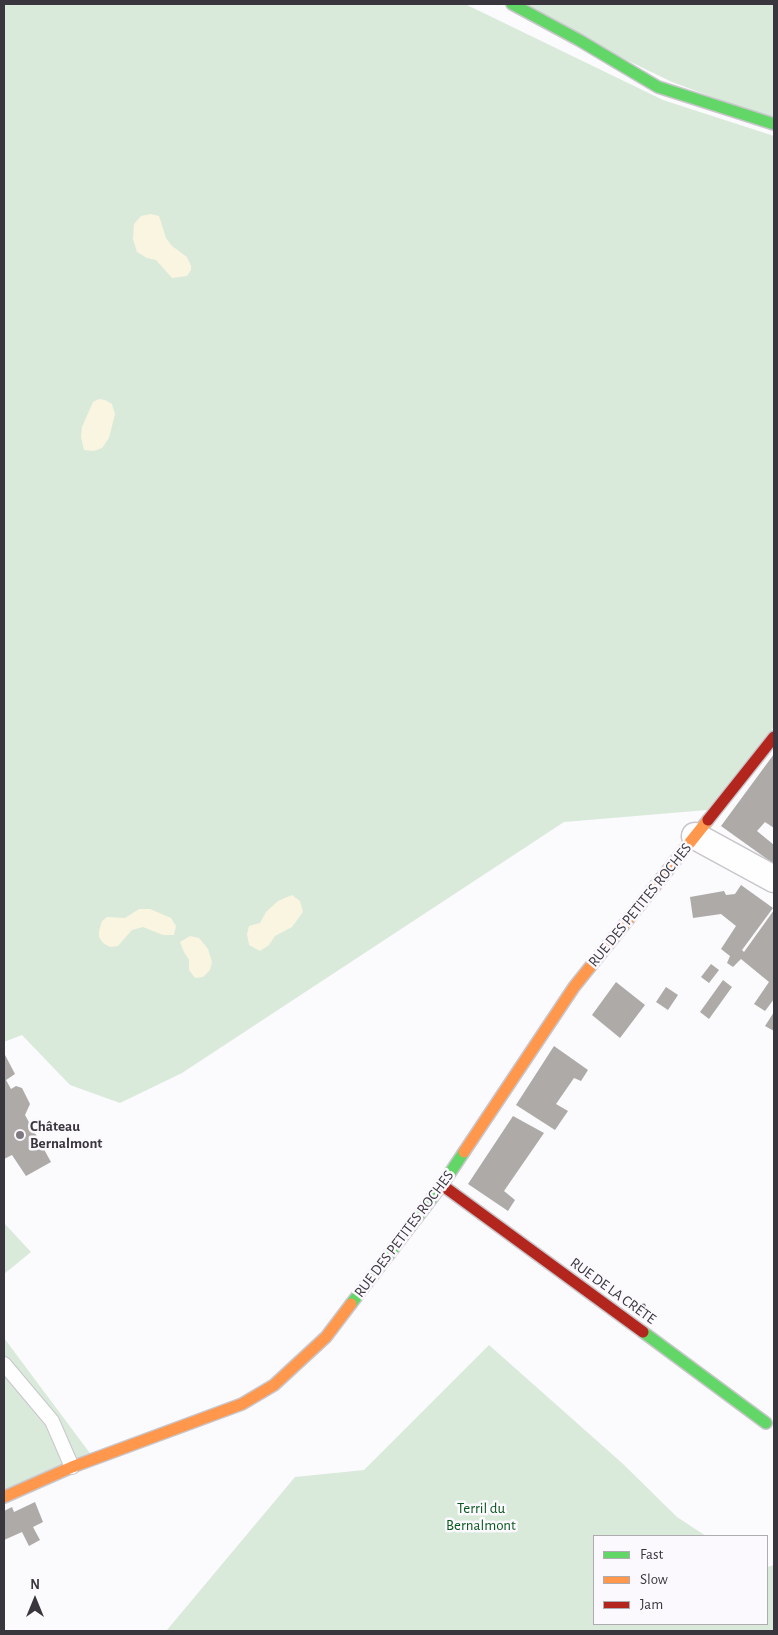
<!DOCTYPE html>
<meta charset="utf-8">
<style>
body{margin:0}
#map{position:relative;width:778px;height:1635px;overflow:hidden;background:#fbfafc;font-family:"Alegreya Sans",sans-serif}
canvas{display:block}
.frame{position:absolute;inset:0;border:5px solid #3a363e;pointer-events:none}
.legend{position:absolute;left:593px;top:1535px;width:175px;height:90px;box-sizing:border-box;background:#fbf9fd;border:1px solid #aeabb1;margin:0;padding:6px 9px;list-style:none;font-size:15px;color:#3a363e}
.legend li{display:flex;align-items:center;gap:10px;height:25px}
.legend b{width:25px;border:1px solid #aeabb1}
.north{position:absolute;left:10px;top:1575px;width:50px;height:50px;-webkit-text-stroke:4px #fbf9fd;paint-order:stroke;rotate:0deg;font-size:14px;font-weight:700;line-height:20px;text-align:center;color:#3a363e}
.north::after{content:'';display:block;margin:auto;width:18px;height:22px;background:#3a363e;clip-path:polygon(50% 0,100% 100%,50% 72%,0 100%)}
</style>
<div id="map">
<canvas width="778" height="1635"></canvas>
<div class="frame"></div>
<ul class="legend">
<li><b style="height:6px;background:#63d668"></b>Fast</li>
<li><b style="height:6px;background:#ff974d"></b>Slow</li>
<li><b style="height:6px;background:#b3261e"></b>Jam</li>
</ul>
<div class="north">N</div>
</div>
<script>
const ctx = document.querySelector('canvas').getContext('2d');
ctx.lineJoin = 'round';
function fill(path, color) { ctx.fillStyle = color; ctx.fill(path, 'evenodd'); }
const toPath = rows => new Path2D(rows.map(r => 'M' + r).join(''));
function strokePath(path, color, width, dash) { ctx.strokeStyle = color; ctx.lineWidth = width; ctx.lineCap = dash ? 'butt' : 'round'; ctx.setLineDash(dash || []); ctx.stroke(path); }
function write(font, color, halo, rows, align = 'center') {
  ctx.font = font + ' "Alegreya Sans",sans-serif'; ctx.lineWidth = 5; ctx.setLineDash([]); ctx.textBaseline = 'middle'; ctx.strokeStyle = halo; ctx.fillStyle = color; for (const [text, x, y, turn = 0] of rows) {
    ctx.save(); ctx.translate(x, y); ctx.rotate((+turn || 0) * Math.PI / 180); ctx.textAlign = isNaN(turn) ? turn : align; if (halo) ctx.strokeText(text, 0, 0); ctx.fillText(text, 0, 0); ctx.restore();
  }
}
fill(toPath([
 [4,4,465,4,663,100,774,136,774,727,707,810,564,822,182,1073,120,1103,70,1085,22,1035,4,1042],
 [511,4,774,4,774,120,672,82],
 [4,1223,31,1252,4,1274],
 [4,1338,92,1456,4,1491],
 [489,1345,622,1463,677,1517,706,1536,594,1536,594,1624,767,1624,767,1567,774,1565,774,1631,163,1631,167,1630,295,1477,364,1470]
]), '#d9eadb');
fill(toPath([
 [151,214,159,216,166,238,172,246,187,257,191,266,191,270,187,276,172,278,156,260,147,258,137,252,133,239,134,224,141,216],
 [99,399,105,400,112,404,115,414,109,438,102,448,94,451,84,450,81,437,82,427,93,402],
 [292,895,300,901,303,912,292,927,275,936,269,945,260,951,249,945,247,934,249,926,260,923,266,912,278,901],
 [139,909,150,909,171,918,176,926,174,935,163,935,143,927,132,930,118,946,110,947,103,943,99,937,99,931,102,921,107,917,125,918],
 [190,936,199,938,208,949,212,962,210,970,203,977,195,978,189,970,189,960,184,952,180,942]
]), '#faf5e1');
fill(toPath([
 [774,754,774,828,765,822,757,831,774,845,774,864,721,826],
 [741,885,773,908,742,950,744,952,774,910,774,999,765,1011,754,1004,769,982,741,959,733,967,727,963,730,956,721,949,736,926,721,914,693,918,690,897,724,891,726,895,735,894],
 [711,964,719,970,709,983,701,977],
 [723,980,732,987,709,1019,700,1012],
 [616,982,645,1005,620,1038,592,1015],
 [666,987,678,995,668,1010,656,1002],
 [774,1012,774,1031,765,1026],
 [554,1046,588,1070,581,1081,574,1078,556,1104,568,1111,555,1130,516,1105],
 [4,1053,15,1074,6,1080,11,1089,16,1086,22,1088,30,1104,25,1115,51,1162,26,1176,12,1155,4,1159],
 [513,1116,544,1133,504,1191,515,1200,508,1211,468,1184],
 [35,1502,43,1522,33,1527,40,1540,29,1546,22,1532,4,1540,4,1511,12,1507,14,1512]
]), '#adaaa8');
const lane = toPath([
 [4,1364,52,1421,72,1467]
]);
const street = toPath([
 [695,836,774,879]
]);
const fast = toPath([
 [512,4,579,40,658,87,774,124],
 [351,1304,442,1185,464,1152],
 [643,1332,766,1423]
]);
const slow = toPath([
 [464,1152,574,987,708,820],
 [4,1497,72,1467,242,1404,274,1385,326,1337,351,1304]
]);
const jam = toPath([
 [708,820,774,737],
 [442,1185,643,1332]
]);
strokePath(lane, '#c8c6cb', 16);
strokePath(street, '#c8c6cb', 29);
strokePath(fast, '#c8c6cb', 14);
strokePath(slow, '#c8c6cb', 14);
strokePath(jam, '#c8c6cb', 14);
strokePath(lane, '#fefeff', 14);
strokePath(street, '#fefeff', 26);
strokePath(fast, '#63d668', 11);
strokePath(slow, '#ff974d', 11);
strokePath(jam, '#b3261e', 11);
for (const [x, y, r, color] of [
 [20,1135,5,"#7e7b80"]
]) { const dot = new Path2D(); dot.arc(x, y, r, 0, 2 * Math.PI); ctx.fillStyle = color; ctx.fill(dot); strokePath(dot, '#fbf9fd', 2); }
write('15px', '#3a363e', '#fbf9fd', [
 ["RUE DES PETITES ROCHES",640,905,-51],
 ["RUE DES PETITES ROCHES",404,1234,-53],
 ["RUE DE LA CRÊTE",613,1291,36]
]);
write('bold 15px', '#3a363e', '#fbf9fd', [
 ["Château",30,1126],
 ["Bernalmont",30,1143]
], 'left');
write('15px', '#09591e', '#fbf9fd', [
 ["Terril du",481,1508],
 ["Bernalmont",481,1525]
]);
</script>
